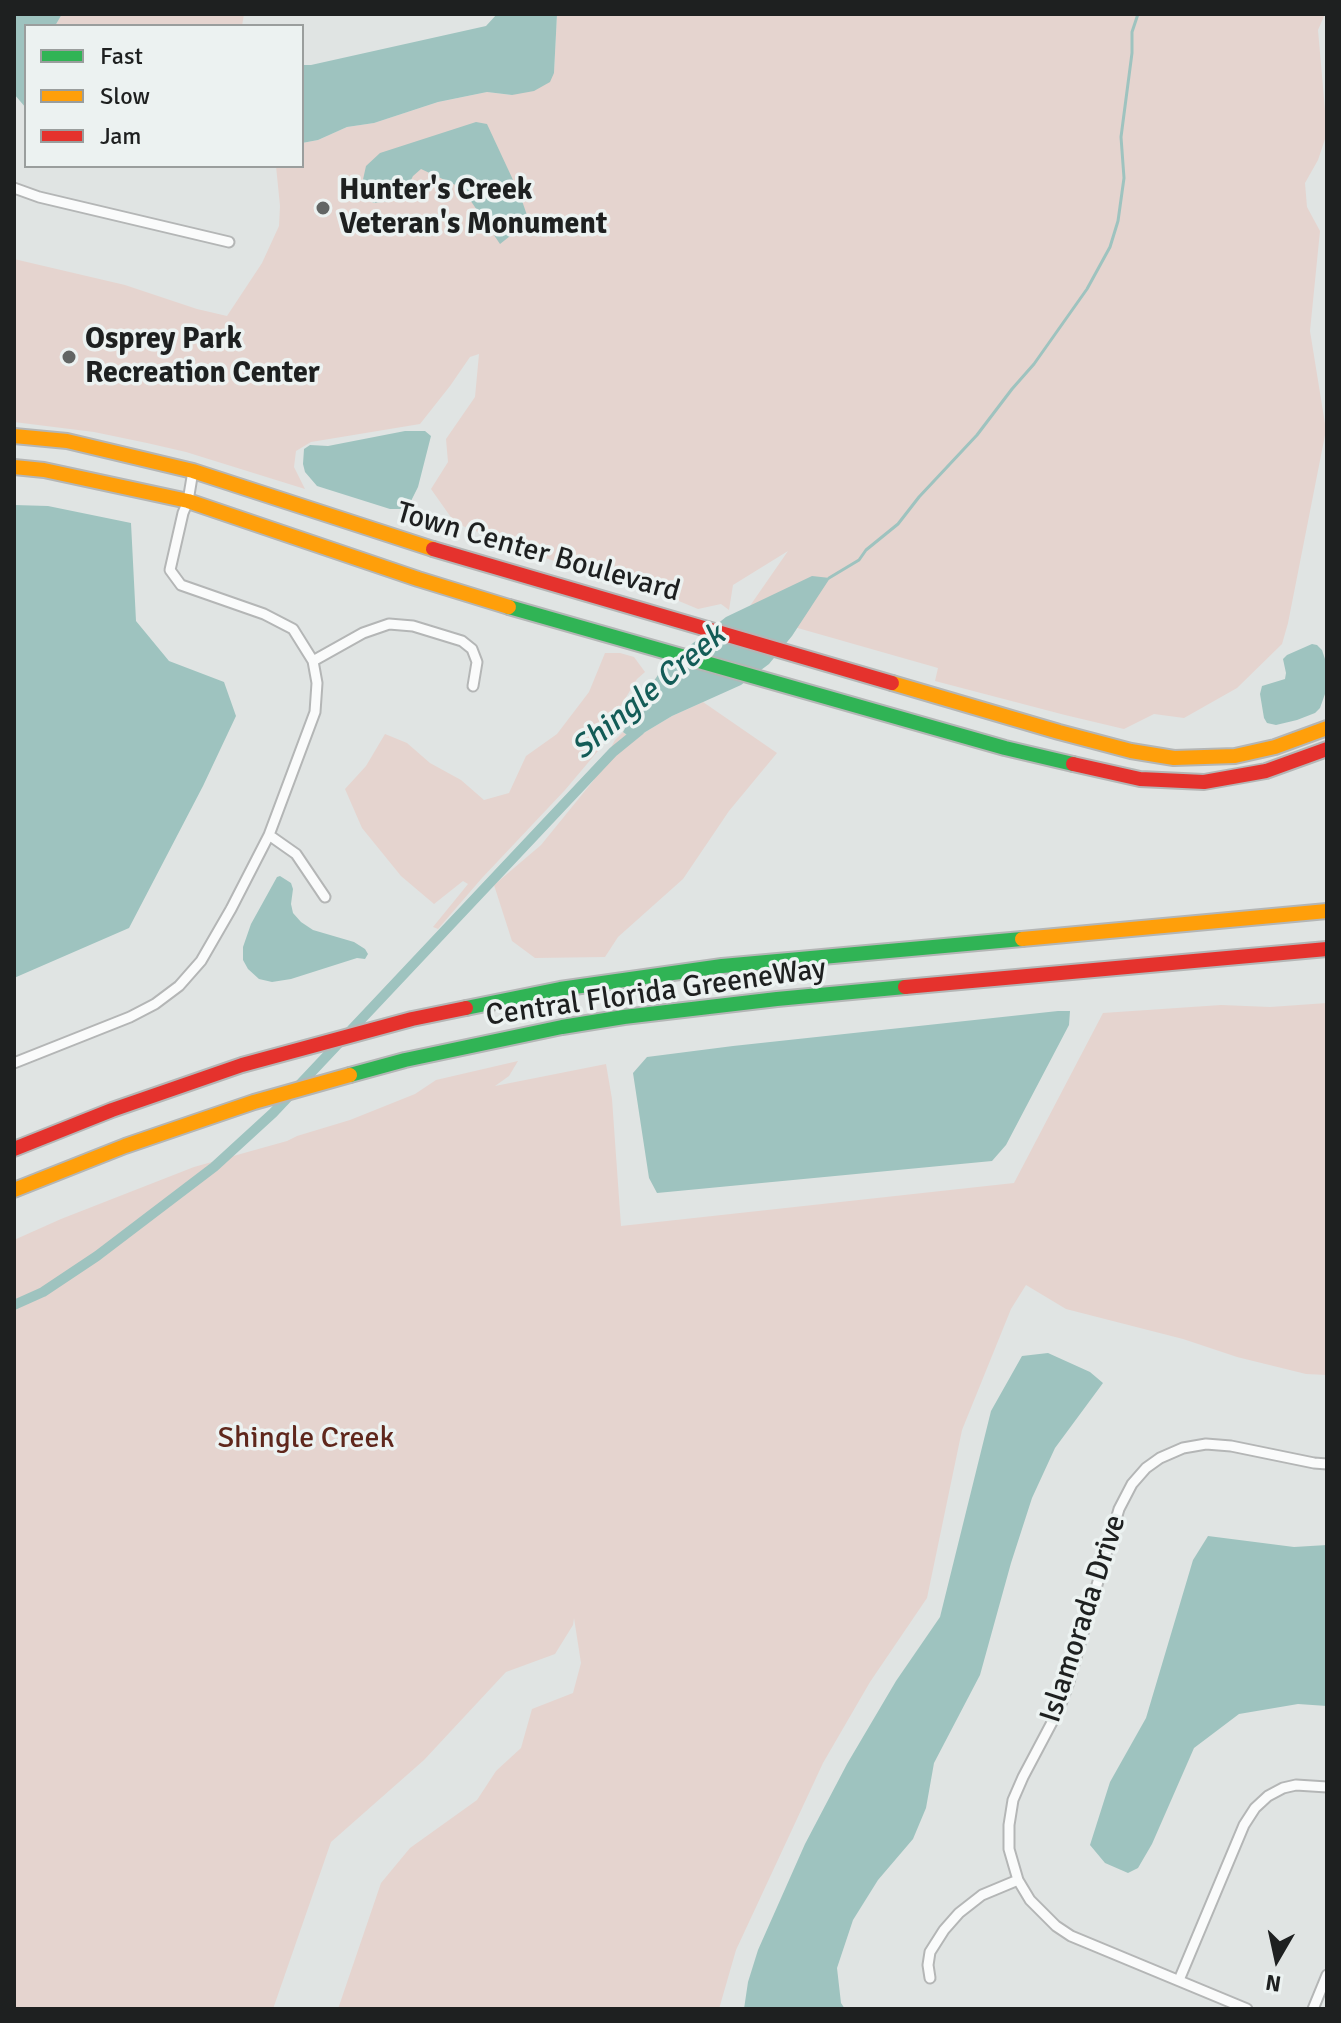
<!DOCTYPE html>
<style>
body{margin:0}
#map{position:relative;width:1341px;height:2023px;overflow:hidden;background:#e0e4e3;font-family:Signika,sans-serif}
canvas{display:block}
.frame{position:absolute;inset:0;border:16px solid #1e2020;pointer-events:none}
.legend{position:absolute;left:24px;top:24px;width:280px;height:144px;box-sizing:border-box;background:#ecf2f1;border:2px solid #9a9e9d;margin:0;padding:10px 14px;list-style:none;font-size:24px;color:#1e2020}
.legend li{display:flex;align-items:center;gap:16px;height:40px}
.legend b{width:40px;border:2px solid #9a9e9d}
.north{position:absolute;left:1237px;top:1919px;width:80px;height:80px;-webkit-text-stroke:6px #ecf2f1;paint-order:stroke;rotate:189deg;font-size:22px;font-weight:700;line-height:32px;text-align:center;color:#1e2020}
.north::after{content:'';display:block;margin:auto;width:28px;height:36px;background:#1e2020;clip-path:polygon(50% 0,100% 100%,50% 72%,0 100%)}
</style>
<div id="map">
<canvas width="1341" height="2023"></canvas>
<div class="frame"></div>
<ul class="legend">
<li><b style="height:10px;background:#30b455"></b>Fast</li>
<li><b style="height:10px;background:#ff9f0a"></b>Slow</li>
<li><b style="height:10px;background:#e5322d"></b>Jam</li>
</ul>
<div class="north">N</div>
</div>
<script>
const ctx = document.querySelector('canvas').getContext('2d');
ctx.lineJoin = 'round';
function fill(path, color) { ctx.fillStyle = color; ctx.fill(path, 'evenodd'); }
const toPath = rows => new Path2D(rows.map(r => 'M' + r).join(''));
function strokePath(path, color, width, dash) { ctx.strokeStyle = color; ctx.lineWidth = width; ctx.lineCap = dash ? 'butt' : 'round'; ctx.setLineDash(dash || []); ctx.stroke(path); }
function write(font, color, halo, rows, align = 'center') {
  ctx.font = font + ' Signika,sans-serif'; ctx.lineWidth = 7; ctx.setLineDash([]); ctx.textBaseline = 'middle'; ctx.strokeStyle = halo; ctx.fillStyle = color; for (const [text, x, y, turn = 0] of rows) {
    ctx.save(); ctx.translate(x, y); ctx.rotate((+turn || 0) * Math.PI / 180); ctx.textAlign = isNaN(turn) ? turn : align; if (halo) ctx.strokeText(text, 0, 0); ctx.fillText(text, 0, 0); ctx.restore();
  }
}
fill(toPath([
 [62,14,244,14,242,26,55,26],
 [557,14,1325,14,1318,30,1327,133,1318,160,1305,183,1307,207,1320,231,1310,331,1326,430,1288,623,1282,644,1237,688,1184,718,1154,714,1124,729,1065,715,935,681,938,668,745,613,788,551,733,585,729,610,721,604,698,609,638,584,559,563,455,523,431,489,448,462,446,439,475,397,479,354,470,357,450,386,420,424,311,442,296,451,294,467,305,489,186,452,147,443,94,432,14,422,14,259,125,285,197,309,227,316,262,263,279,226,280,206,276,166,302,166,302,143,318,140,347,127,374,123,438,102,487,92,512,95,554,73],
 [605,653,620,653,634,657,645,672,637,679,619,709,625,719,565,790,482,878,438,929,433,927,468,884,463,881,434,904,401,876,362,828,345,789,366,766,385,734,407,743,430,763,461,780,484,800,509,793,526,756,557,734,589,692],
 [703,702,777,753,729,811,683,879,618,937,605,957,535,958,512,941,494,885,541,845,593,781,615,740,623,732,631,738,637,737,672,716],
 [1327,1003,1327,1375,1306,1374,1237,1357,1183,1339,1066,1309,1026,1285,1011,1309,962,1430,927,1598,870,1682,823,1763,736,1950,719,2009,338,2009,381,1883,410,1848,477,1800,496,1771,521,1748,532,1709,573,1693,581,1663,574,1618,573,1625,555,1654,506,1672,424,1760,331,1842,273,2009,14,2009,14,1240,61,1219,194,1167,287,1141,297,1136,350,1120,415,1094,436,1080,518,1061,509,1076,495,1086,606,1064,612,1099,621,1226,1014,1183,1103,1013,1221,1005,1270,1007]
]), '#e5d4cf');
fill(toPath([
 [14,14,62,14,55,26,26,26,26,108,14,94],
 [497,14,557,14,554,73,550,82,534,91,512,95,487,92,438,102,374,123,347,127,318,140,302,143,302,65,311,65,486,26],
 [476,122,487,124,520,195,529,221,500,244,462,188,421,169,413,176,404,194,390,201,373,203,362,184,366,166,380,153],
 [405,431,425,431,431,436,418,487,411,501,405,509,390,509,317,486,305,472,303,464,304,449,310,445,328,446],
 [14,505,48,506,131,523,136,621,169,661,224,682,236,716,203,786,129,928,14,978],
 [812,576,830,578,792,636,769,664,741,685,672,716,637,737,631,738,623,732,639,703,664,666,726,617],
 [1312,644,1317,645,1322,650,1325,659,1325,694,1320,708,1315,713,1297,720,1276,725,1267,723,1264,718,1260,694,1262,686,1285,679,1286,673,1283,659,1287,655],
 [280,876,291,883,293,889,291,904,293,913,301,922,313,930,354,942,365,949,368,954,365,959,357,958,291,979,272,982,259,979,248,969,243,960,243,947,251,924,277,877],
 [1058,1011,1070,1011,1069,1025,1006,1145,992,1161,657,1193,649,1178,633,1073,647,1057,733,1046],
 [1048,1353,1090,1372,1103,1383,1055,1448,1032,1498,1011,1563,980,1675,934,1763,926,1808,913,1839,878,1880,853,1920,837,1968,841,2003,845,2009,744,2009,748,1982,758,1950,805,1844,847,1764,896,1681,940,1617,991,1411,1022,1356],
 [1208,1536,1294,1547,1327,1545,1327,1706,1298,1704,1239,1714,1194,1748,1152,1844,1138,1868,1128,1873,1105,1863,1090,1845,1110,1782,1146,1718,1193,1560]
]), '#9ec3bf');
strokePath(toPath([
 [829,578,859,560,866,550,898,524,919,497,977,435,1012,389,1034,364,1087,289,1110,247,1118,221,1124,178,1121,137,1132,53,1132,32,1138,14]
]), '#9ec3bf', 3);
strokePath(toPath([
 [14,1305,43,1292,97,1256,214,1167,273,1113,613,752,640,730]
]), '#9ec3bf', 10);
const street = toPath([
 [14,188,39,197,229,242],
 [313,661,363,633,389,624,413,626,462,641,472,649,477,662,473,686],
 [269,835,296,854,325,897],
 [14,1063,130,1017,155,1004,179,986,201,961,231,909,269,835,315,712,317,683,313,661,293,629,264,614,181,585,170,570,183,513,188,501,193,471],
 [930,1978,928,1965,930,1952,944,1930,959,1913,982,1895,1018,1880],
 [1179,1980,1244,1825,1255,1808,1268,1796,1283,1788,1296,1785,1327,1787],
 [1247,2009,1071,1936,1056,1926,1030,1900,1018,1880,1009,1849,1009,1825,1013,1800,1023,1777,1059,1709,1068,1685,1119,1509,1132,1484,1146,1468,1160,1458,1183,1448,1206,1444,1231,1446,1314,1463,1327,1464],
 [1313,2009,1327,1975]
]);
const fast = toPath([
 [509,607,1005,748,1073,764],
 [466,1008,560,989,722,966,1022,939],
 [350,1075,405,1060,562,1027,624,1017,777,999,905,987]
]);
const slow = toPath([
 [14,436,67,441,193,471,433,549],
 [14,467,44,470,188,501,418,579,509,607],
 [892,683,1059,732,1131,751,1174,758,1235,756,1275,747,1327,728],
 [1022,939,1327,911],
 [14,1190,125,1146,254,1102,350,1075]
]);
const jam = toPath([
 [433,549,892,683],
 [1073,764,1140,779,1204,782,1266,771,1327,749],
 [905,987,1327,949],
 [14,1149,112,1110,242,1065,412,1019,466,1008]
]);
strokePath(street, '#b4b6b6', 13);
strokePath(fast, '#b4b6b6', 18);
strokePath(slow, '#b4b6b6', 18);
strokePath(jam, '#b4b6b6', 18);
strokePath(street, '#fafbfb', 9);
strokePath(fast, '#30b455', 14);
strokePath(slow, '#ff9f0a', 14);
strokePath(jam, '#e5322d', 14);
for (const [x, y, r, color] of [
 [323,208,8,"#626564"],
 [69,357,8,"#626564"]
]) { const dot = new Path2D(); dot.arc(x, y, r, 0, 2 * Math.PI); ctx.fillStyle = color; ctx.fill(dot); strokePath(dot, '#ecf2f1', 3); }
write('bold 30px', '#1e2020', '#ecf2f1', [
 ["Hunter's Creek",339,191],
 ["Veteran's Monument",339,225],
 ["Osprey Park",85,340],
 ["Recreation Center",85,374]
], 'left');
write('30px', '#1e2020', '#ecf2f1', [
 ["Town Center Boulevard",538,553,16],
 ["Central Florida GreeneWay",656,993,-8],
 ["Islamorada Drive",1084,1619,-72]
]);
write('30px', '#5f271c', '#ecf2f1', [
 ["Shingle Creek",306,1439]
]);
write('italic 32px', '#135c57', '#ecf2f1', [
 ["Shingle Creek",649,693,-40]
]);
</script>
